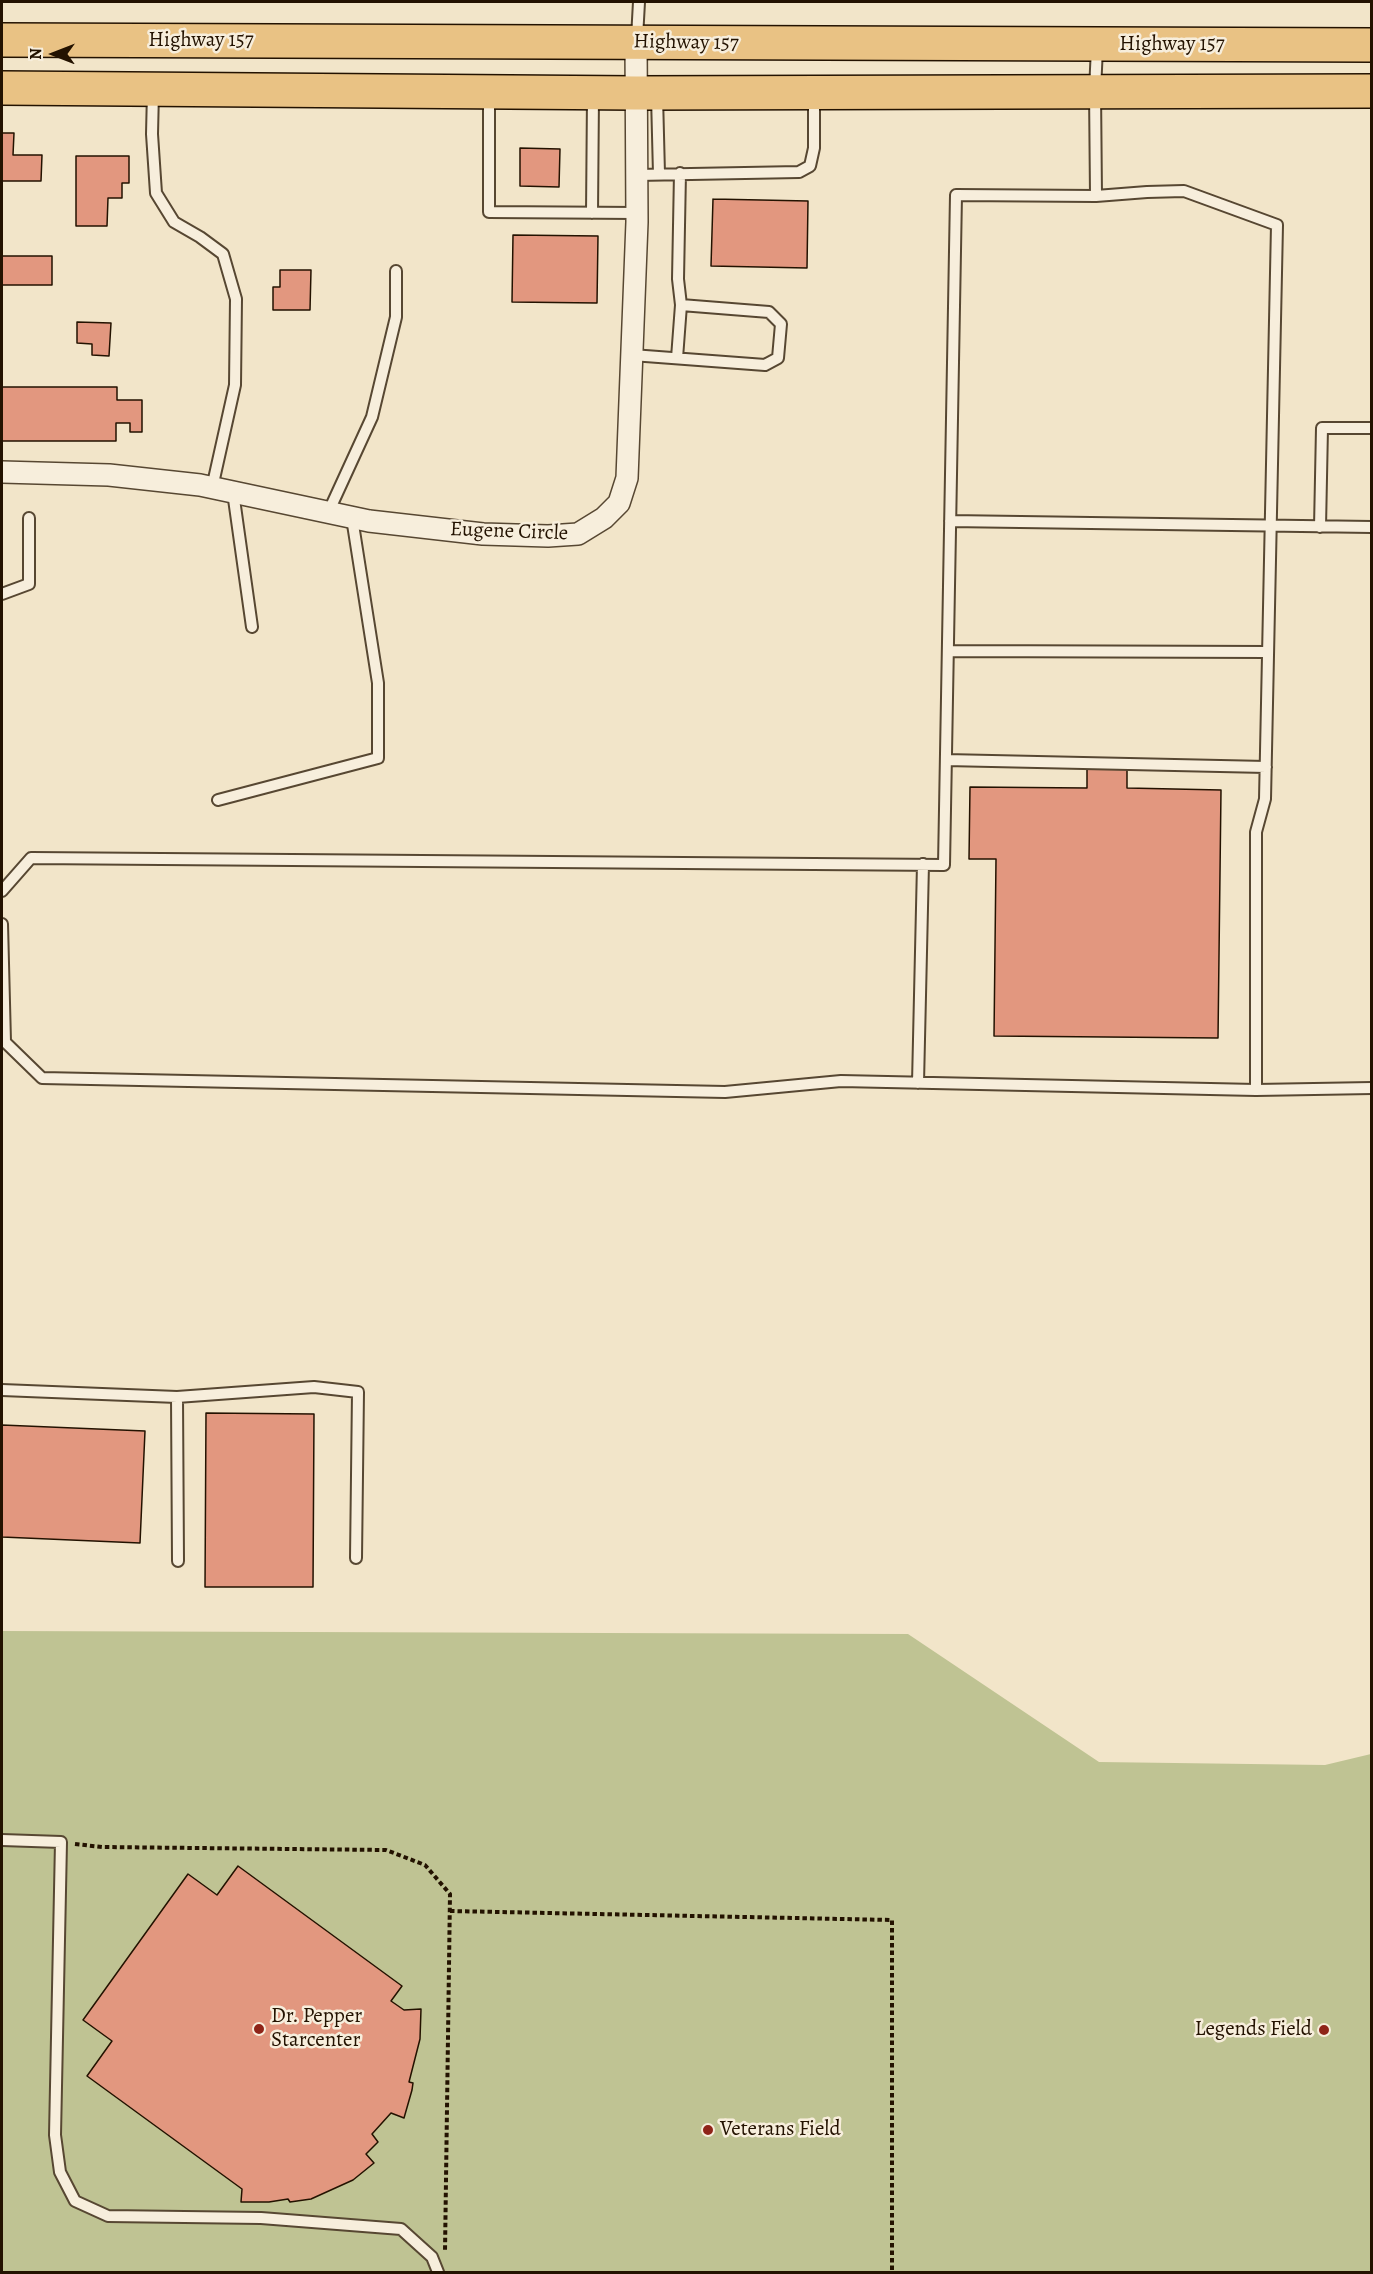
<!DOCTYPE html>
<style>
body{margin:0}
#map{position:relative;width:1373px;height:2274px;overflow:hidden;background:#f2e5c9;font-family:Alegreya,serif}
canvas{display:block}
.frame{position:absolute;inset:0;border:3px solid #231200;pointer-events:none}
.north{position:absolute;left:24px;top:24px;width:60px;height:60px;-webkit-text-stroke:4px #f7eedc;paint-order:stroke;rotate:270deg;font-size:16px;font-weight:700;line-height:24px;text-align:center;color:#231200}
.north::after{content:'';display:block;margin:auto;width:21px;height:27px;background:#231200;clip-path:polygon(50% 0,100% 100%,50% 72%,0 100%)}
</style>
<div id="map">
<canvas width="1373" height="2274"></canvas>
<div class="frame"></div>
<div class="north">N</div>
</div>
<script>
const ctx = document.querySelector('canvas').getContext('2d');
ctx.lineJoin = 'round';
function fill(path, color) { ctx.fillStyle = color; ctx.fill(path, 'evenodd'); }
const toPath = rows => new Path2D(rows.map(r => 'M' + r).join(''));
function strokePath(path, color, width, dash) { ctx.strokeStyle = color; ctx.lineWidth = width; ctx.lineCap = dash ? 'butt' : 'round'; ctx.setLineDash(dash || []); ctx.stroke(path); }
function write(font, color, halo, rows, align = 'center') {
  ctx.font = font + ' Alegreya,serif'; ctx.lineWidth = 5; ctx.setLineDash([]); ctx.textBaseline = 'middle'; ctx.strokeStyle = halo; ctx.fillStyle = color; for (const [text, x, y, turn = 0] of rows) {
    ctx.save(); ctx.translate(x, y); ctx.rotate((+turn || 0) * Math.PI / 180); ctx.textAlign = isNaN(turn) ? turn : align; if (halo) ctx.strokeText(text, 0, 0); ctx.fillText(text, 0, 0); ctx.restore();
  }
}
fill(toPath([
 [2,1631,908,1634,1099,1762,1325,1765,1371,1754,1371,2272,2,2272]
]), '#bfc393');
const building = toPath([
 [2,133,14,133,13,155,42,155,41,181,2,181,2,133],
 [520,148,560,149,559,187,520,186,520,148],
 [76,156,129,156,129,183,122,183,122,198,108,198,107,226,76,226,76,156],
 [713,199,808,201,807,268,711,266,713,199],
 [513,235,598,236,597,303,512,302,513,235],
 [2,256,52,256,52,285,2,285,2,256],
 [280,270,311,270,310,310,273,310,273,287,280,287,280,270],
 [77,322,111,323,109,356,92,355,92,344,77,343,77,322],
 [2,387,117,387,117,400,142,400,142,432,130,432,130,423,116,423,116,441,2,441,2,387],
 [1087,768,1127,769,1127,788,1221,790,1218,1038,994,1036,996,859,969,859,970,787,1087,788,1087,768],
 [206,1413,314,1414,313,1587,205,1587,206,1413],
 [2,1425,145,1431,140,1543,2,1537,2,1425],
 [238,1866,402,1986,391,2001,404,2010,421,2009,420,2039,409,2082,413,2083,412,2090,404,2118,391,2113,372,2134,378,2142,366,2154,374,2163,353,2180,311,2199,290,2202,288,2199,269,2202,241,2202,242,2189,87,2076,112,2041,83,2020,188,1874,217,1895,238,1866]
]);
fill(building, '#e2977f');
strokePath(building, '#231200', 1.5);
const lane = toPath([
 [637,38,639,2],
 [153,92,152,134,156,193,174,222,200,237,223,254,236,299,235,385,212,488],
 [489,94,489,212,637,213],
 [657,96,659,174],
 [637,175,799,172,810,166,814,148,814,95],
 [592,213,593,96],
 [632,355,765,365,778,358,781,324,769,312,681,305,678,279,680,173],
 [677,358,681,305],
 [233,492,252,627],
 [328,513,372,417,396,317,396,271],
 [950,521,1372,527],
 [1320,527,1322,428,1372,428],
 [2,594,29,584,29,518],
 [948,651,1268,652],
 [946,760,1266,767],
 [218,800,378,758,378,683,352,518],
 [2,891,31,858,944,865,956,195,1096,196,1095,90,1097,48],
 [2,924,5,1042,42,1078,725,1092,841,1081,1256,1090,1256,832,1265,799,1277,225,1184,191,1147,192,1096,196],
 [918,1083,923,864],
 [1256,1090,1372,1088],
 [2,1390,177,1397,314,1387,358,1392,356,1558],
 [177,1397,178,1561],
 [2,1840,61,1842,55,2135,60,2172,75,2201,108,2216,261,2218,401,2229,432,2257,438,2272]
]);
const street = toPath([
 [2,472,109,475,200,485,369,521,483,534,548,536,578,534,604,518,619,503,627,478,637,222,636,41]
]);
const primary = toPath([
 [2,40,1372,45],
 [2,88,636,93,1372,91]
]);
strokePath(lane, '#574732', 14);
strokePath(street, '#574732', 24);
strokePath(primary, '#231200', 36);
strokePath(toPath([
 [75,1844,102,1847,386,1850,425,1865,450,1894,445,2251],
 [450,1911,892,1920,892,2272]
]), '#231200', 4, [4.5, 3]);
strokePath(lane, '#f7eedc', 10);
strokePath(street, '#f7eedc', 21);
strokePath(primary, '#e9c284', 33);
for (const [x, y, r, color] of [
 [259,2029,6,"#8f2418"],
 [1324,2030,6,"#8f2418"],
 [708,2130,6,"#8f2418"]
]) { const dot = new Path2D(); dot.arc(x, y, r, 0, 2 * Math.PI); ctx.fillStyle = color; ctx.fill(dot); strokePath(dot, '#f7eedc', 2); }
write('21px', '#231200', '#f7eedc', [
 ["Highway 157",201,41],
 ["Highway 157",686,43,1],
 ["Highway 157",1172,45],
 ["Eugene Circle",509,532,2]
]);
write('21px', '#231200', '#f7eedc', [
 ["Dr. Pepper",271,2017],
 ["Starcenter",271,2041],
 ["Legends Field",1312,2030,"right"],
 ["Veterans Field",720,2130]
], 'left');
</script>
